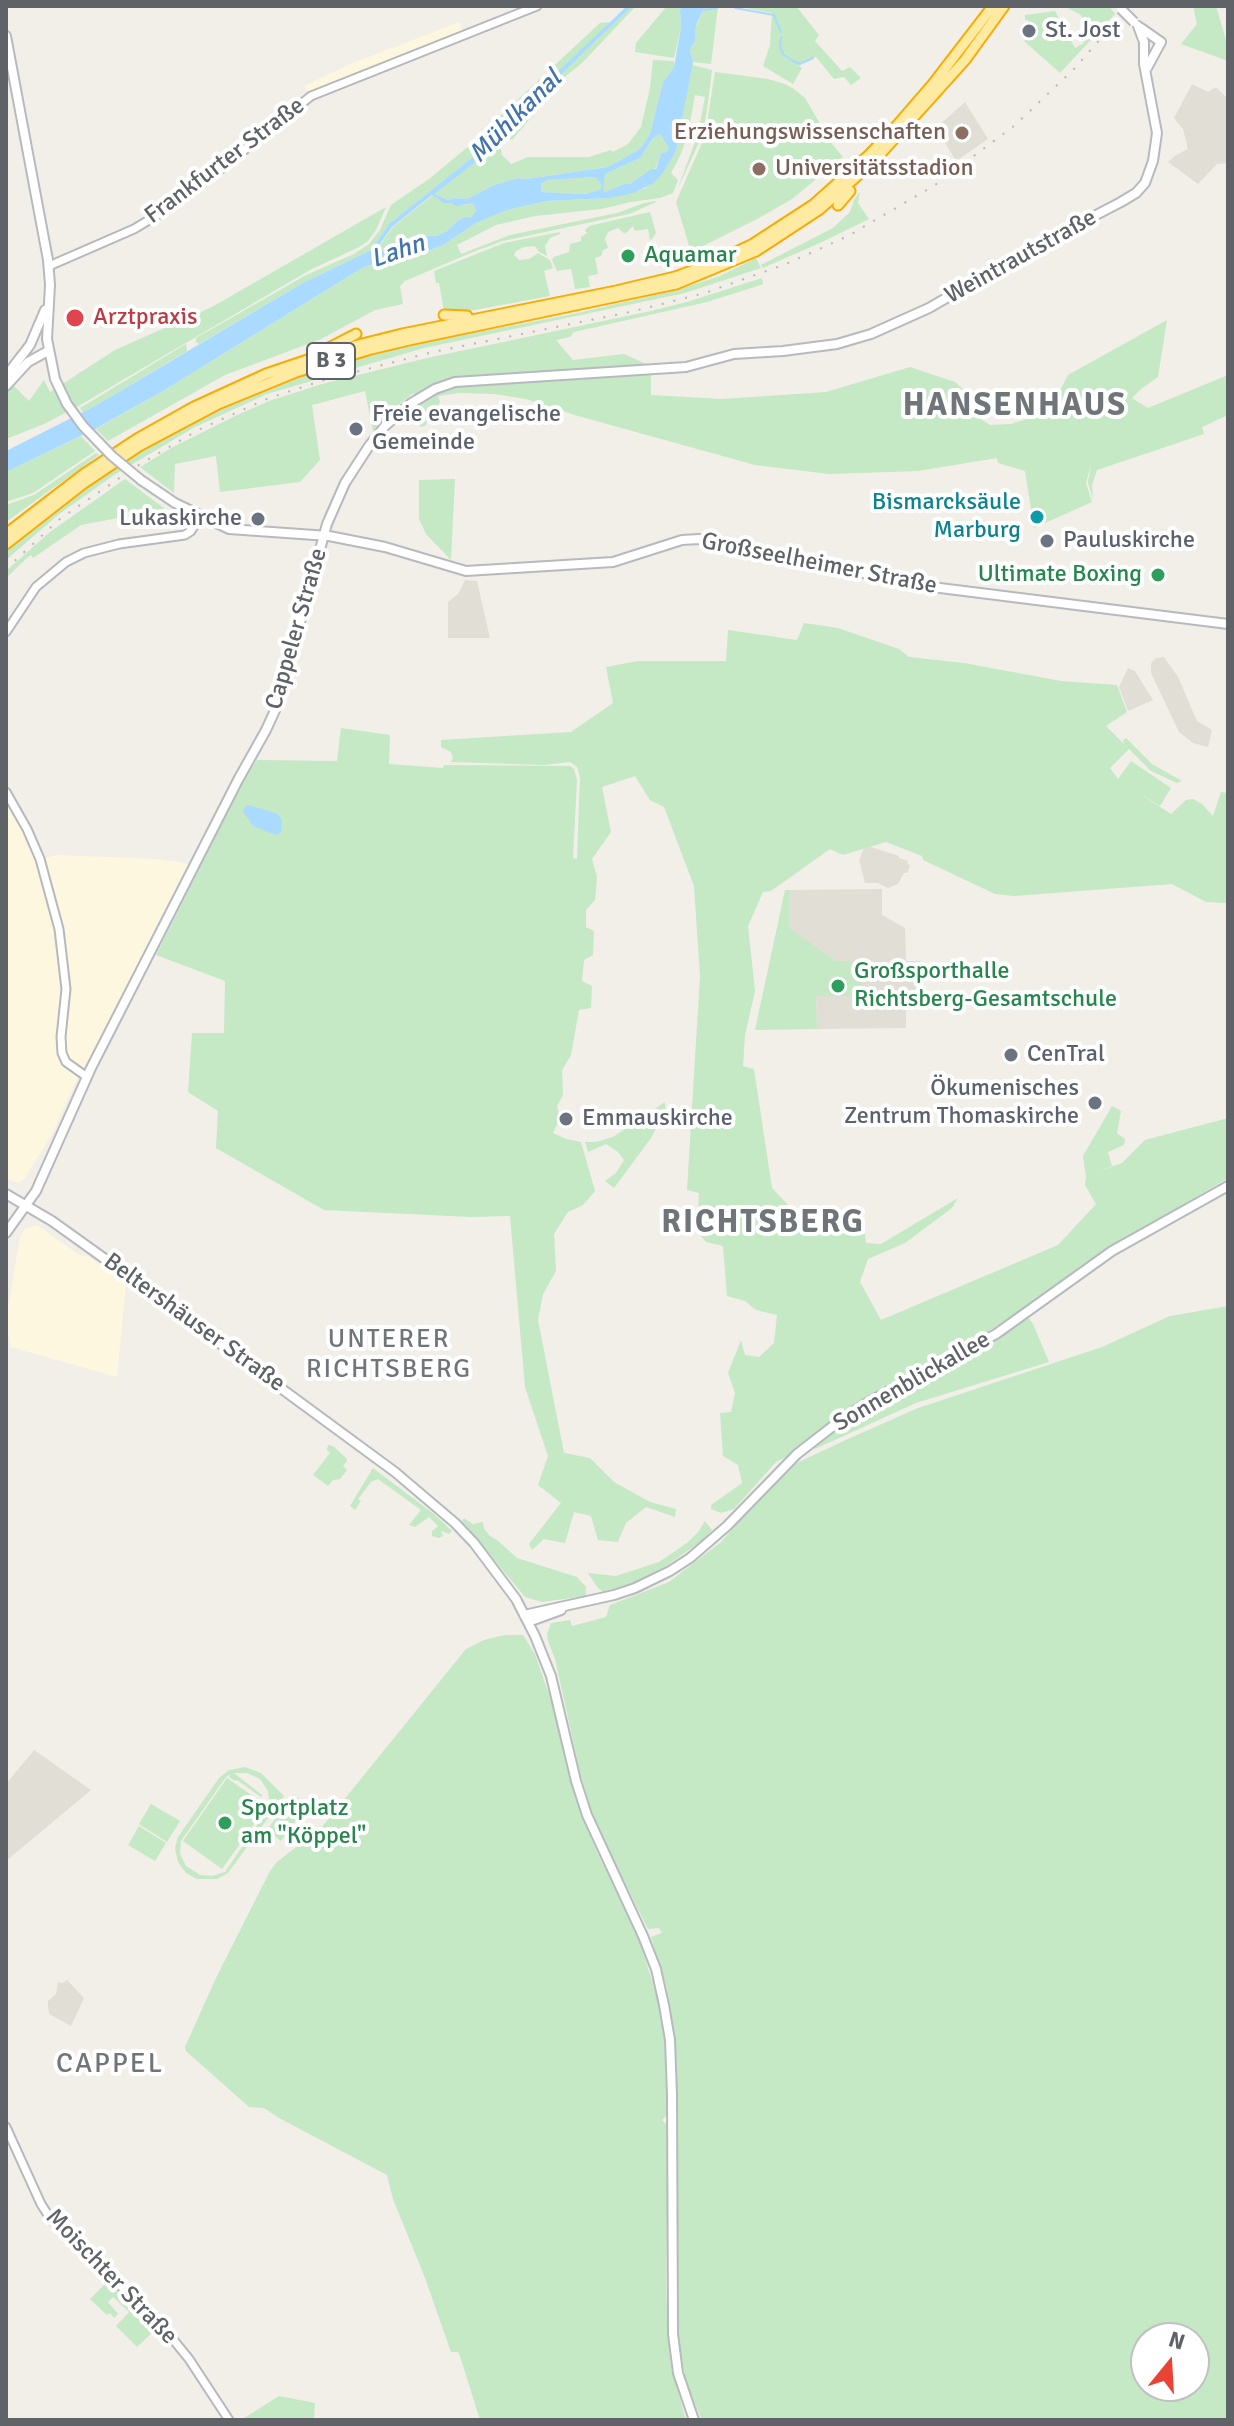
<!DOCTYPE html>
<meta charset="utf-8">
<style>
body{margin:0}
#map{position:relative;width:1234px;height:2426px;overflow:hidden;background:#f1efe8;font-family:Signika,sans-serif}
canvas{display:block}
.frame{position:absolute;inset:0;border:8px solid #5f6368;pointer-events:none}
.north{position:absolute;left:1130px;top:2322px;width:80px;height:80px;box-sizing:border-box;background:#fff;border:2px solid #bfc1c3;border-radius:50%;rotate:18deg;font-size:22px;font-weight:700;line-height:32px;text-align:center;color:#5f6368}
.north::after{content:'';display:block;margin:auto;width:28px;height:36px;background:#ea4335;clip-path:polygon(50% 0,100% 100%,50% 72%,0 100%)}
</style>
<div id="map">
<canvas width="1234" height="2426"></canvas>
<div class="frame"></div>
<div class="north">N</div>
</div>
<script>
const ctx = document.querySelector('canvas').getContext('2d');
ctx.lineJoin = 'round';
function fill(path, color) { ctx.fillStyle = color; ctx.fill(path, 'evenodd'); }
const toPath = rows => new Path2D(rows.map(r => 'M' + r).join(''));
function strokePath(path, color, width, dash) { ctx.strokeStyle = color; ctx.lineWidth = width; ctx.lineCap = dash ? 'butt' : 'round'; ctx.setLineDash(dash || []); ctx.stroke(path); }
function write(font, color, halo, rows, align = 'center') {
  ctx.font = font + ' Signika,sans-serif'; ctx.lineWidth = 8; ctx.setLineDash([]); ctx.textBaseline = 'middle'; ctx.strokeStyle = halo; ctx.fillStyle = color; for (const [text, x, y, turn = 0] of rows) {
    ctx.save(); ctx.translate(x, y); ctx.rotate((+turn || 0) * Math.PI / 180); ctx.textAlign = isNaN(turn) ? turn : align; if (halo) ctx.strokeText(text, 0, 0); ctx.fillText(text, 0, 0); ctx.restore();
  }
}
fill(toPath([
 [459,22,463,32,309,93,304,86,351,64],
 [6,801,38,860,56,855,155,859,180,862,191,866,109,1026,76,1081,52,1134,25,1178,20,1183,6,1179],
 [37,1225,79,1255,88,1256,126,1284,117,1377,11,1347,6,1321,20,1237,25,1229]
]), '#fef7e0');
fill(toPath([
 [1192,84,1208,92,1216,87,1228,99,1228,163,1217,164,1198,184,1168,162,1176,155,1188,149,1183,129,1174,118],
 [965,102,988,139,956,161,936,128],
 [465,580,477,581,490,638,448,638,448,602,458,594],
 [1164,657,1178,677,1197,721,1212,730,1208,747,1193,743,1179,732,1151,673,1151,663,1156,658],
 [1128,668,1135,671,1153,700,1128,711,1119,687],
 [871,847,899,856,899,858,908,861,907,864,910,865,907,873,904,873,898,884,888,888,878,883,865,883,859,860,864,848],
 [882,889,882,915,905,928,906,961,920,961,920,1000,906,1000,906,1028,817,1029,816,996,862,961,836,961,788,928,789,890],
 [34,1750,91,1790,6,1861,6,1784],
 [67,1980,84,1998,71,2026,49,2014,48,2006,48,2001,56,1994,58,1982,63,1983]
]), '#e1ded6');
fill(toPath([
 [632,6,636,6,582,63,567,75,512,140,507,138,500,146,502,155,511,164,528,157,589,157,611,150,612,152,615,151,628,144,641,127,650,88,653,60,674,61,674,67,663,82,650,134,640,149,608,167,526,179,518,178,494,185,467,199,453,198,448,200,433,194,493,149,548,87],
 [667,6,683,6,680,11,681,28,674,58,635,52,636,43],
 [705,6,718,6,711,64,693,62,690,50,695,41,696,26],
 [736,6,796,6,819,35,815,41,842,71,850,67,861,78,851,85,844,77,834,79,816,57,800,63,799,66,802,68,793,84,763,66,770,45,772,13],
 [1083,6,1109,6,1115,14,1060,73,1024,41,1037,32,1035,27,1028,27,1028,20,1025,20,1025,15,1055,11,1075,48,1084,43,1085,27,1081,15,1068,8],
 [1193,6,1216,6,1228,47,1228,61,1181,44,1197,24],
 [612,22,543,86,504,128,496,142,484,148,389,224,371,250,301,284,199,344,196,342,196,338,306,275,354,254,369,244,380,230,391,205,429,179,487,131,486,129,600,23],
 [692,65,712,70,707,110,702,136,678,188,698,134,705,97,695,95,688,134,680,156,671,173,678,180,673,193,660,198,631,202,601,209,535,216,496,225,457,245,461,254,510,235,617,213,644,203,655,201,656,202,629,214,503,241,473,252,405,281,400,286,403,304,375,310,321,339,225,375,108,441,96,429,163,391,362,268,386,259,426,252,445,244,476,223,507,210,547,201,611,198,646,188,676,151],
 [715,72,768,79,785,84,794,89,805,98,832,144,843,157,792,199,759,218,691,252,676,202,705,136],
 [660,134,669,148,666,152,661,153,655,169,651,169,630,184,624,184,605,192,602,190,605,174,640,158,653,138],
 [596,177,602,185,601,189,585,194,541,192,541,184,547,180],
 [860,192,858,203,869,219,822,242,763,268,761,265,833,228,850,212,854,200],
 [433,195,439,200,448,202,464,205,473,203,476,211,471,217,465,217,457,221,447,231,436,236,424,236,421,242,403,246,398,244,378,251,377,249,393,227],
 [386,207,376,230,368,241,359,247,310,270,82,404,44,424,6,439,6,394,14,386,29,401,44,380,50,392,115,350,212,307],
 [650,212,656,233,652,239,650,240,648,229,635,231,633,226,625,234,618,228,608,232,605,239,608,248,603,250,601,256,595,258,598,274,588,276,590,287,575,289,571,269,557,271,552,260,554,257,569,252,570,244,581,241,581,237,587,233,585,230,589,226],
 [560,232,560,234,550,238,545,246,547,256,539,252,535,246,524,247,516,251,514,255,519,260,529,259,538,253,550,260,553,268,544,271,550,296,464,312,444,311,439,283,436,283,434,271,504,243],
 [756,258,761,268,685,293,424,348,267,394,195,427,114,475,58,515,6,560,6,550,48,516,113,469,178,429,261,389,345,361,390,349,573,314,677,290,720,276],
 [762,278,763,284,761,285,707,302,574,332,570,337,556,340,573,360,624,354,651,366,651,395,722,399,826,392,910,367,955,382,968,394,976,416,990,425,1011,424,1049,412,1068,375,1167,320,1158,377,1141,389,1132,398,1148,408,1228,375,1228,415,1202,427,1204,434,1097,470,1092,485,1093,500,1088,482,1091,464,1086,483,1092,502,1034,528,1025,471,998,463,997,458,918,471,859,473,829,474,755,465,578,416,526,399,494,394,459,393,438,396,440,402,425,426,420,427,414,405,419,402,413,393,387,414,373,431,365,391,312,405,320,460,300,482,220,492,216,456,175,464,174,493,140,467,173,447,235,416,269,401,322,384,427,358,651,311,687,302],
 [186,344,187,351,95,406,83,412,80,408],
 [81,436,95,451,33,493,6,502,6,472],
 [96,453,99,455,6,522,6,505,34,495],
 [125,479,165,509,81,525,33,558,31,555,27,558,6,578,6,571,50,532],
 [455,479,451,560,426,534,419,519,419,480],
 [804,623,838,628,899,649,909,657,964,663,1061,681,1117,685,1127,712,1106,726,1124,744,1123,740,1126,738,1152,764,1182,781,1177,783,1151,771,1129,749,1110,768,1118,779,1131,761,1171,788,1160,806,1134,790,1171,814,1186,800,1193,799,1202,804,1213,816,1221,792,1228,793,1228,903,1206,902,1172,884,1014,896,995,894,923,860,922,856,886,842,843,855,830,849,771,891,763,892,748,926,755,991,745,1035,743,1066,754,1069,772,1188,809,1227,829,1227,865,1234,866,1243,881,1244,958,1198,952,1208,905,1243,868,1259,860,1282,881,1320,1058,1245,1096,1204,1085,1185,1086,1176,1083,1156,1112,1106,1121,1111,1117,1133,1125,1139,1124,1145,1108,1152,1112,1166,1094,1173,1122,1163,1145,1140,1228,1118,1228,1178,1086,1262,1027,1306,987,1332,838,1415,786,1457,776,1462,734,1509,721,1513,711,1509,711,1505,742,1483,738,1465,723,1456,720,1413,731,1412,735,1393,728,1373,741,1340,745,1355,759,1357,774,1343,777,1315,756,1310,745,1301,727,1296,723,1246,706,1242,697,1232,699,1193,687,1190,700,976,694,886,664,807,650,800,635,776,602,787,611,832,592,859,597,877,595,900,586,910,586,927,594,931,593,955,584,960,582,981,592,986,591,1008,579,1010,571,1055,562,1070,563,1095,557,1106,560,1118,553,1133,566,1139,581,1142,595,1191,583,1205,568,1212,554,1234,556,1271,543,1294,538,1320,564,1453,590,1458,614,1482,650,1502,676,1509,675,1517,646,1507,626,1523,618,1542,598,1540,591,1516,574,1512,565,1543,544,1539,532,1550,529,1544,561,1503,538,1485,548,1456,525,1387,510,1216,471,1217,324,1210,216,1148,218,1111,188,1092,192,1033,224,1033,225,981,156,955,243,782,257,760,337,761,341,728,390,735,389,764,443,768,444,765,570,766,574,769,577,780,573,858,577,859,580,777,577,767,570,762,544,765,451,762,453,758,451,752,441,747,441,740,571,732,613,703,606,667,638,661,726,661,728,630,797,640],
 [785,890,789,890,789,928,836,961,862,961,862,996,816,996,817,1029,755,1030],
 [665,1102,666,1120,655,1130,651,1138,614,1188,605,1181,616,1173,624,1160,618,1152,606,1144,588,1152,585,1142,596,1142,613,1137],
 [1228,1306,1228,2420,702,2420,687,2385,677,2335,675,2300,677,2064,667,1988,651,1937,662,1933,659,1928,648,1929,604,1842,590,1806,580,1772,555,1659,548,1641,547,1634,551,1623,570,1620,572,1626,606,1617,610,1605,669,1582,721,1542,788,1467,848,1439,918,1408,1102,1347,1170,1316],
 [1146,2338,1194,2338,1194,2386,1146,2386],
 [1027,1316,1033,1324,1049,1362,916,1403,815,1449,813,1446,856,1415,963,1358,1004,1333],
 [328,1445,333,1446,346,1458,347,1461,343,1466,347,1470,340,1479,333,1480,328,1486,313,1475,330,1453,327,1450],
 [373,1468,434,1514,452,1531,449,1534,441,1531,443,1536,439,1538,432,1536,432,1531,438,1526,429,1517,415,1527,409,1525,421,1510,378,1479,371,1482,358,1499,361,1501,355,1510,350,1506],
 [464,1518,473,1524,483,1522,484,1529,490,1536,497,1540,517,1558,577,1577,586,1587,586,1596,542,1602,525,1597,462,1521],
 [705,1521,712,1530,703,1540,666,1566,634,1582,603,1592,597,1587,588,1573,616,1576,659,1562,687,1543,699,1531],
 [505,1635,523,1635,535,1654,554,1709,569,1777,581,1814,597,1852,637,1932,660,2007,664,2032,667,2115,662,2120,668,2126,666,2291,669,2346,671,2367,686,2420,480,2420,460,2356,458,2352,451,2352,425,2278,393,2199,387,2175,279,2118,264,2108,249,2107,186,2051,185,2047,216,1978,270,1871,277,1862,322,1827,466,1649,484,1640],
 [245,1767,261,1773,284,1796,228,1873,217,1879,197,1879,186,1873,178,1862,175,1848,178,1837,219,1778,229,1770],
 [234,1773,247,1773,260,1779,268,1791,270,1806,225,1872,212,1876,200,1875,186,1866,180,1854,181,1841,226,1777,231,1774,229,1777,235,1781,237,1780,261,1797,262,1795],
 [227,1778,267,1806,222,1869,183,1841],
 [293,1794,308,1805,281,1841,267,1830],
 [151,1804,180,1821,167,1842,139,1824],
 [139,1826,166,1843,155,1861,128,1845],
 [109,2280,157,2328,137,2347,116,2326,129,2312,113,2297,108,2302,118,2314,114,2318,110,2313,107,2315,90,2299],
 [279,2396,315,2403,314,2420,241,2420]
]), '#c5e8c5');
fill(toPath([
 [627,6,632,6,548,87,498,145,434,194,448,200,453,198,467,199,494,185,518,178,526,179,608,167,640,149,650,134,663,82,674,67,681,28,680,10,683,6,705,6,696,25,695,41,690,50,693,62,676,151,664,171,654,183,633,193,611,198,547,201,507,210,476,223,445,244,426,252,386,259,362,268,163,391,97,428,6,472,6,451,95,406,301,284,371,250,389,224,484,148,491,142,496,142,504,128,543,86],
 [660,134,669,148,666,152,661,153,656,169,651,169,630,184,624,184,605,192,603,190,605,174,640,158,653,138],
 [596,177,602,185,601,189,585,194,541,192,541,184,547,180],
 [432,195,444,203,452,203,456,206,473,203,476,211,471,217,465,217,457,221,447,231,436,236,424,236,421,242,403,246,398,244,378,251,377,248,392,227],
 [248,805,278,814,282,821,281,832,276,835,253,826,243,811,245,806]
]), '#aadaff');
strokePath(toPath([
 [735,8,774,15,781,32],
 [703,10,717,8],
 [781,37,780,48,784,55,793,61,800,64,813,58]
]), '#aadaff', 2);
const tertiary = toPath([
 [49,266,134,229,174,205,221,169,311,96,537,6],
 [6,632,36,587,66,562,84,553,119,544,185,535,191,531,200,516],
 [6,792,27,829,40,859,59,929,66,989,61,1037,62,1053,66,1062,87,1077],
 [6,2127,41,2204,50,2218,163,2327,189,2359,229,2420]
]);
const secondary = toPath([
 [1141,28,1161,42,1147,68],
 [6,36,48,260,50,285,47,339,55,379],
 [6,376,30,345,45,310],
 [6,386,28,362,48,351],
 [141,480,175,503,229,529,329,536,385,547,466,571,613,562,682,540,699,539,932,587,1228,624],
 [6,1194,52,1221,105,1259,395,1472,455,1523,474,1543,516,1599,535,1636,551,1676,576,1781,587,1815,643,1936,656,1969,664,2005,670,2040,672,2095,673,2334,678,2373,694,2420],
 [6,1233,36,1191,91,1068,238,780,266,730,277,706,327,524,345,483,369,446,385,426,410,404,435,389,455,382,686,367,734,354,783,351,837,344,871,334,929,308,1031,249,1121,202,1136,193,1145,183,1153,161,1157,133,1144,64,1144,42,1138,26],
 [524,1615,614,1595,635,1588,670,1571,690,1558,727,1526,797,1454,846,1416,874,1399,996,1334,1112,1251,1228,1186],
 [528,1622,561,1610]
]);
const trunk = toPath([
 [838,205,850,191],
 [444,315,467,316],
 [327,349,356,334],
 [6,534,84,474,137,439,194,407,266,374,334,351,402,334,616,291,675,277,713,263,753,244,813,205,869,155,894,129,933,84,993,6],
 [6,544,84,483,139,446,218,404,296,372,371,349,409,340,676,284,756,251,820,209,874,161,965,60,1004,6]
]);
strokePath(tertiary, '#b5b8bc', 11);
strokePath(secondary, '#b6babf', 12);
strokePath(trunk, '#f9ab00', 13);
strokePath(tertiary, '#fff', 7);
strokePath(secondary, '#fff', 8);
strokePath(trunk, '#feeaa1', 9);
strokePath(toPath([
 [6,569,61,518,137,466,198,430,269,398,321,381,433,352,630,312,705,293,786,264,848,236,935,185,1014,126,1074,69,1129,6]
]), '#b6b7b8', 2, [2, 10]);
const secondaryBridge = toPath([
 [1121,9,1134,22],
 [55,379,67,404,83,426,112,456,141,480]
]);
strokePath(secondaryBridge, '#b6babf', 12, []);
strokePath(secondaryBridge, '#fff', 8);
for (const [x, y, r, color] of [
 [1029,31,8,"#6b7280"],
 [962,133,8,"#8d6e63"],
 [759,169,8,"#8d6e63"],
 [628,256,8,"#2e9e5b"],
 [75,318,10,"#e0444e"],
 [356,429,8,"#6b7280"],
 [1037,517,8,"#0f9aa8"],
 [258,519,8,"#6b7280"],
 [1047,541,8,"#6b7280"],
 [1158,575,8,"#2e9e5b"],
 [838,986,8,"#2e9e5b"],
 [1011,1055,8,"#6b7280"],
 [1095,1103,8,"#6b7280"],
 [566,1119,8,"#6b7280"],
 [225,1823,8,"#2e9e5b"]
]) { const dot = new Path2D(); dot.arc(x, y, r, 0, 2 * Math.PI); ctx.fillStyle = color; ctx.fill(dot); strokePath(dot, '#fff', 3); }
for (const [x, y, w] of [
 [331,361,48]
]) { const box = new Path2D(); box.roundRect(x - w / 2, y - 18, w, 36, 6); ctx.fillStyle = '#fff'; ctx.fill(box); strokePath(box, '#5f6368', 2); }
write('bold 22px', '#5f6368', null, [
 ["B 3",331,361]
]);
write('24px', '#5b616d', '#fff', [
 ["St. Jost",1045,31],
 ["Freie evangelische",372,415],
 ["Gemeinde",372,443],
 ["Lukaskirche",242,519,"right"],
 ["Pauluskirche",1063,541],
 ["CenTral",1027,1055],
 ["Ökumenisches",1079,1089,"right"],
 ["Zentrum Thomaskirche",1079,1117,"right"],
 ["Emmauskirche",582,1119]
], 'left');
write('24px', '#785e54', '#fff', [
 ["Erziehungswissenschaften",946,133],
 ["Universitätsstadion",775,169,"left"]
], 'right');
write('24px', '#5f6368', '#fff', [
 ["Frankfurter Straße",225,161,-37],
 ["Weintrautstraße",1021,257,-29],
 ["Großseelheimer Straße",819,564,11],
 ["Cappeler Straße",297,629,-74],
 ["Beltershäuser Straße",194,1323,36],
 ["Sonnenblickallee",912,1382,-30],
 ["Moischter Straße",111,2277,46]
]);
write('24px', '#27864d', '#fff', [
 ["Aquamar",644,256],
 ["Ultimate Boxing",1142,575,"right"],
 ["Großsporthalle",854,972],
 ["Richtsberg-Gesamtschule",854,1000],
 ["Sportplatz",241,1809],
 ["am \"Köppel\"",241,1837]
], 'left');
write('24px', '#be3a42', '#fff', [
 ["Arztpraxis",93,318]
], 'left');
write('24px', '#0d838f', '#fff', [
 ["Bismarcksäule",1021,503],
 ["Marburg",1021,531]
], 'right');
write('italic 26px', '#4174aa', '#fff', [
 ["Mühlkanal",516,117,-45],
 ["Lahn",398,252,-19]
]);
ctx.letterSpacing = '2px';
write('26px', '#70757a', '#fff', [
 ["UNTERER",389,1340],
 ["RICHTSBERG",389,1370]
]);
ctx.letterSpacing = '0px';
ctx.letterSpacing = '2px';
write('28px', '#70757a', '#fff', [
 ["CAPPEL",110,2065]
]);
ctx.letterSpacing = '0px';
ctx.letterSpacing = '2px';
write('bold 32px', '#70757a', '#fff', [
 ["HANSENHAUS",1015,407],
 ["RICHTSBERG",763,1224]
]);
ctx.letterSpacing = '0px';
</script>
